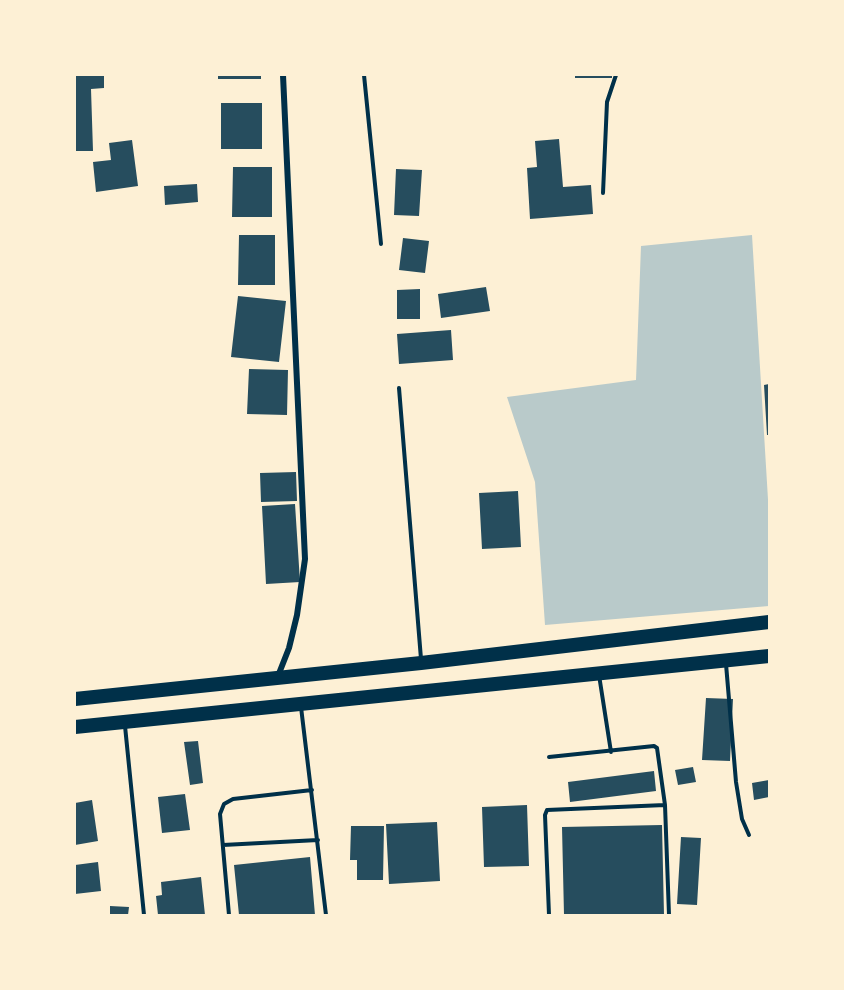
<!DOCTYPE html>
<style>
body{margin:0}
#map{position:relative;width:844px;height:990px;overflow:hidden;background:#fdf0d5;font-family:Commissioner,sans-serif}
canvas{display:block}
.frame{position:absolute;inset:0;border:76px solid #fdf0d5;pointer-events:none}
</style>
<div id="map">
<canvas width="844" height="990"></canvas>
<div class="frame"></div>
</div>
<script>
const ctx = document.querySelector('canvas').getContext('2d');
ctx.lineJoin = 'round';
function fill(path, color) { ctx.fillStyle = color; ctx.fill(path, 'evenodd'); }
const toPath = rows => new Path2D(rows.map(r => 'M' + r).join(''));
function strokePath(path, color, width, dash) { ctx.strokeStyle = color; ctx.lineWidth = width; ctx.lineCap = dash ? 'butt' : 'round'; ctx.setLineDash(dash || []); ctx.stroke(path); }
fill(toPath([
 [752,235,769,516,769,606,545,625,535,482,507,397,636,380,641,246]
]), '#b9caca');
fill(toPath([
 [75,75,104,75,104,88,91,89,93,151,75,151],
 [218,75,261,75,261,79,218,79],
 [575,75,612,75,612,78,575,78],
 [221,103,262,103,262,149,221,149],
 [559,139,563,187,591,185,593,214,530,219,527,168,537,167,535,141],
 [132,140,138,186,96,192,93,162,111,160,109,143],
 [233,167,272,167,272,217,232,217],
 [396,169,422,170,419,216,394,215],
 [197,184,198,202,165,205,164,186],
 [239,235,275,235,275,285,238,285],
 [403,238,429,241,425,273,399,270],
 [486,287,490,311,441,318,438,294],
 [420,289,420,319,397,319,397,290],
 [238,296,286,301,279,362,231,357],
 [451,330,453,360,399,364,397,334],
 [249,369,288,370,287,415,247,414],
 [769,384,769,435,767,435,764,385],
 [296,472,297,501,261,502,260,473],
 [518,491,521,547,482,549,479,493],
 [295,504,300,582,266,584,262,506],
 [706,698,733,699,730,761,702,760],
 [198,741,203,783,190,785,184,742],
 [693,767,696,782,678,785,675,770],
 [654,771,656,791,570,802,568,782],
 [769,780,769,797,754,800,752,783],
 [185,794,190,830,162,833,158,797],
 [92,800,98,841,75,845,75,803],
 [527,805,529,866,484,867,482,807],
 [437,822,440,881,389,884,386,824],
 [662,825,664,915,564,915,562,827],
 [351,826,384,826,383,880,357,880,357,860,350,860],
 [681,837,701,838,697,905,677,904],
 [310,857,315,915,239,915,234,865],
 [98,862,101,891,75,894,75,865],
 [201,877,205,915,158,915,156,896,162,895,161,882],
 [110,906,129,907,128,915,110,915]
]), '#264d5e');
strokePath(toPath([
 [364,75,381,244],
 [603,193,607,102,616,75],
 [399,388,421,659],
 [726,664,736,782,742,819,749,835],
 [599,675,611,752],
 [301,707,326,915],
 [125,726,144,915],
 [549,757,654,746,657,748,665,805,669,915],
 [223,845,318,840],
 [229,915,220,814,224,804,233,799,312,790],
 [549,915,545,815,547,810,665,805]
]), '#003049', 4);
strokePath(toPath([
 [278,676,289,648,297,615,305,559,283,75]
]), '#003049', 6);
strokePath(toPath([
 [75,699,421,663,769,622],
 [75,727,769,656]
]), '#003049', 14);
</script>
